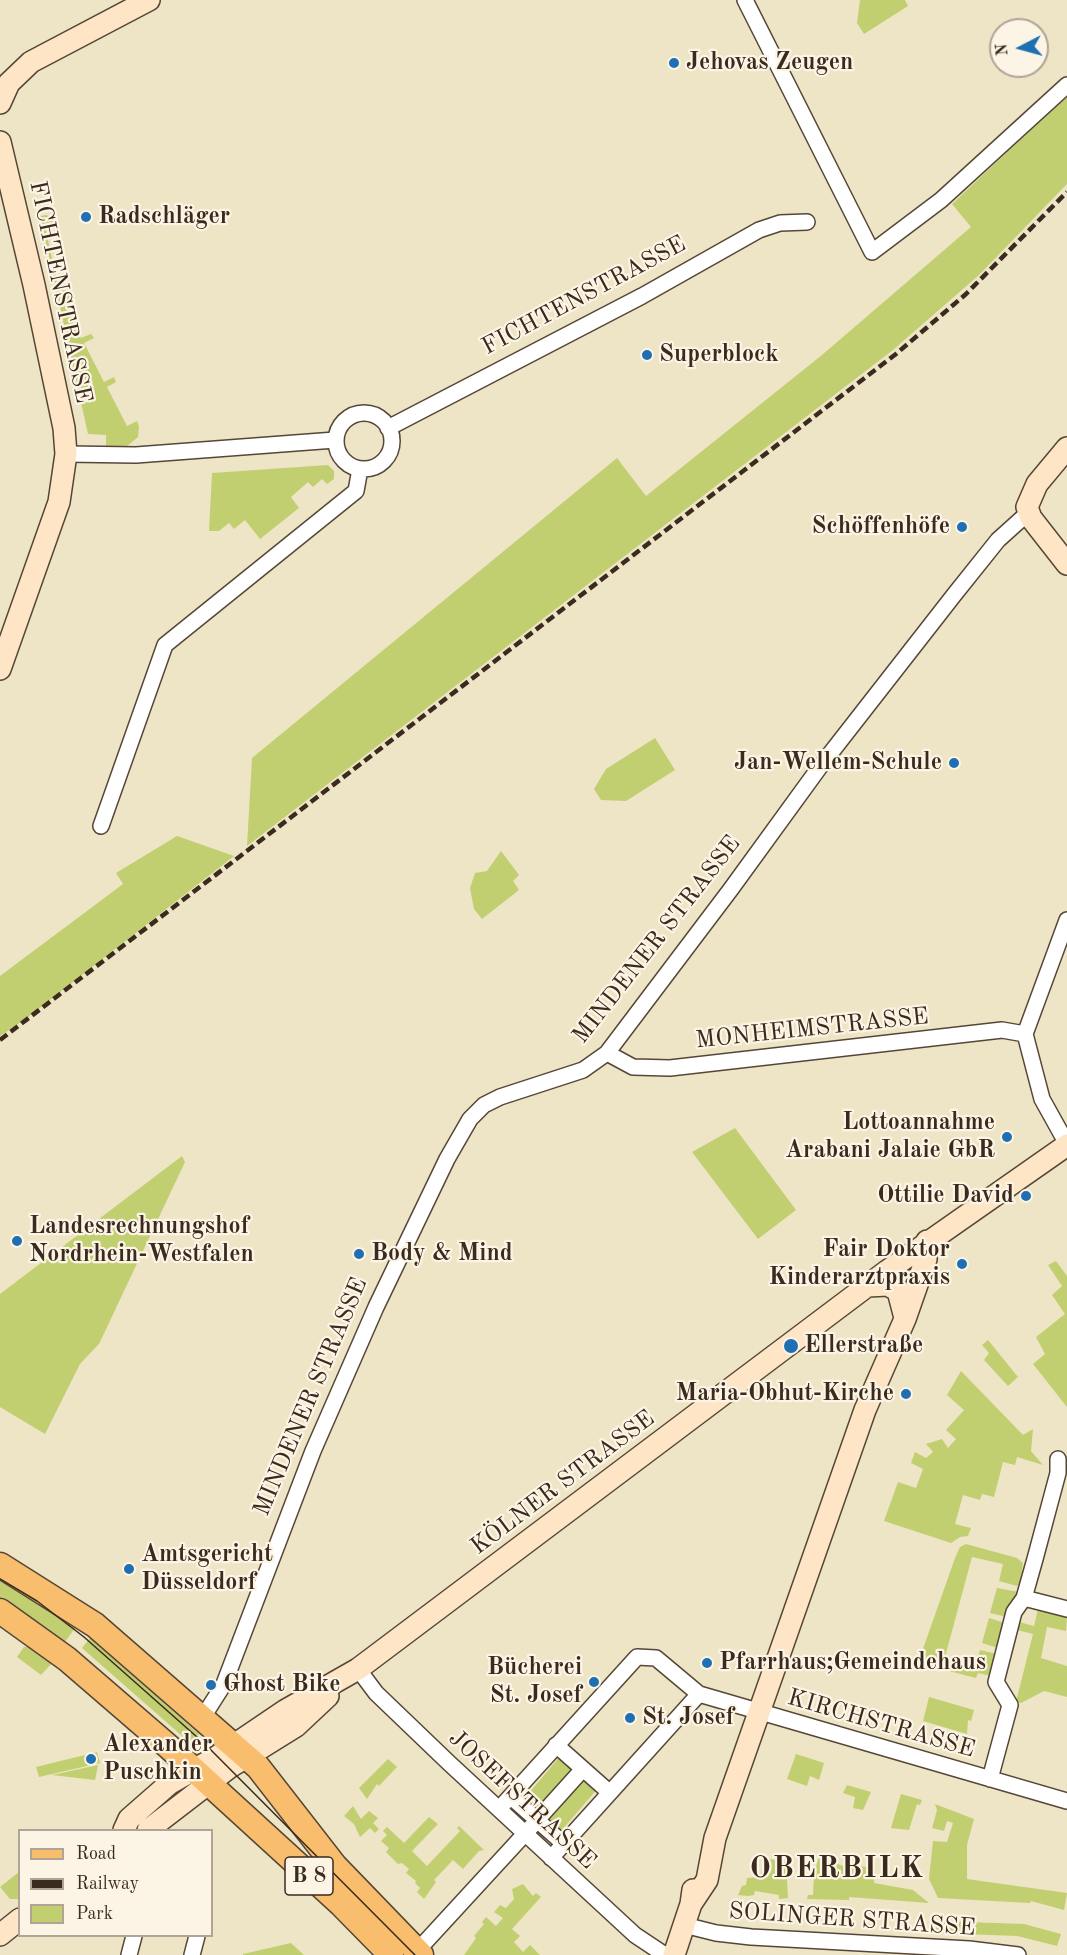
<!DOCTYPE html>
<meta charset="utf-8">
<style>
body{margin:0}
#map{position:relative;width:1067px;height:1955px;overflow:hidden;background:#ede5c5;font-family:"Old Standard TT",serif}
canvas{display:block}
.legend{position:absolute;left:18px;top:1829px;width:195px;height:108px;box-sizing:border-box;background:#fcf5e5;border:2px solid #afa495;margin:0;padding:8px 10px;list-style:none;font-size:18px;color:#3b2a1e}
.legend li{display:flex;align-items:center;gap:12px;height:30px}
.legend b{width:30px;border:2px solid #afa495}
.north{position:absolute;left:989px;top:18px;width:60px;height:60px;box-sizing:border-box;background:#fcf5e5;border:2px solid #afa495;border-radius:50%;rotate:264deg;font-size:16px;font-weight:700;line-height:24px;text-align:center;color:#3b2a1e}
.north::after{content:'';display:block;margin:auto;width:21px;height:27px;background:#1f6fb2;clip-path:polygon(50% 0,100% 100%,50% 72%,0 100%)}
</style>
<div id="map">
<canvas width="1067" height="1955"></canvas>
<ul class="legend">
<li><b style="height:8px;background:#f9be6d"></b>Road</li>
<li><b style="height:8px;background:#3b2a1e"></b>Railway</li>
<li><b style="height:16px;background:#c2cf71"></b>Park</li>
</ul>
<div class="north">N</div>
</div>
<script>
const ctx = document.querySelector('canvas').getContext('2d');
ctx.lineJoin = 'round';
function fill(path, color) { ctx.fillStyle = color; ctx.fill(path, 'evenodd'); }
const toPath = rows => new Path2D(rows.map(r => 'M' + r).join(''));
function strokePath(path, color, width, dash) { ctx.strokeStyle = color; ctx.lineWidth = width; ctx.lineCap = dash ? 'butt' : 'round'; ctx.setLineDash(dash || []); ctx.stroke(path); }
function write(font, color, halo, rows, align = 'center') {
  ctx.font = font + ' "Old Standard TT",serif'; ctx.lineWidth = 4.5; ctx.setLineDash([]); ctx.textBaseline = 'middle'; ctx.strokeStyle = halo; ctx.fillStyle = color; for (const [text, x, y, turn = 0] of rows) {
    ctx.save(); ctx.translate(x, y); ctx.rotate((+turn || 0) * Math.PI / 180); ctx.textAlign = isNaN(turn) ? turn : align; if (halo) ctx.strokeText(text, 0, 0); ctx.fillText(text, 0, 0); ctx.restore();
  }
}
fill(toPath([
 [860,0,905,0,908,6,864,34,857,23],
 [1067,96,1067,184,979,275,893,350,247,846,252,758,617,458,646,496,822,355,971,227,952,204],
 [47,215,55,223,45,226,59,291,70,289,73,299,64,304,81,338,91,334,94,338,84,343,104,382,114,377,116,382,107,387,127,426,137,421,139,427,138,437,126,447,106,446,106,435,88,434,40,216],
 [328,465,334,471,334,479,327,484,322,479,313,487,308,482,291,497,299,508,260,539,245,520,234,529,229,523,219,531,209,531,212,473],
 [655,738,675,770,626,801,601,800,594,789,606,769],
 [177,836,234,856,27,1018,0,1036,0,976,123,884,116,873],
 [501,851,519,875,513,881,519,890,482,919,474,909,470,888,475,873,487,871],
 [735,1128,796,1210,758,1239,692,1152],
 [182,1156,185,1162,99,1344,80,1364,45,1434,0,1407,0,1294],
 [1056,1261,1067,1276,1067,1407,1033,1364,1045,1354,1036,1337,1065,1314,1052,1295,1062,1286,1048,1265],
 [988,1340,1018,1377,1008,1386,984,1360,989,1353,982,1345],
 [961,1371,1023,1435,1033,1429,1031,1451,1043,1465,1017,1457,1015,1465,1003,1462,994,1497,982,1494,980,1500,963,1495,955,1524,971,1528,968,1536,960,1537,951,1543,884,1521,898,1482,916,1488,923,1469,911,1463,915,1452,926,1458,933,1452,926,1444,942,1439,948,1448,956,1439,946,1430,964,1410,947,1395],
 [966,1544,1017,1558,1023,1563,1020,1584,1017,1586,999,1581,1003,1564,972,1557,945,1657,975,1668,980,1650,997,1654,991,1676,978,1673,976,1678,918,1663,955,1558,960,1547],
 [0,1575,79,1623,64,1643,19,1610,0,1599],
 [997,1588,1019,1592,1018,1596,1012,1600,1007,1617,990,1613],
 [1038,1609,1067,1617,1066,1631,1047,1627,1041,1658,1067,1666,1067,1697,1044,1691,1021,1703,1016,1702,1033,1634,1017,1630,1019,1622,1034,1626],
 [989,1618,1005,1623,998,1648,982,1643],
 [90,1638,199,1734,190,1743,82,1648],
 [31,1646,53,1662,41,1675,17,1657,24,1647],
 [929,1697,974,1710,971,1721,968,1720,967,1734,923,1721],
 [97,1752,100,1763,39,1777,36,1767],
 [796,1754,824,1763,819,1780,810,1776,807,1786,787,1779],
 [561,1755,575,1767,538,1811,524,1799],
 [388,1759,397,1767,379,1786,377,1784,367,1799,359,1788],
 [98,1765,95,1780,52,1775],
 [585,1775,599,1787,561,1831,556,1831,548,1824,547,1819],
 [847,1785,871,1792,863,1810,853,1808,855,1797,843,1793],
 [901,1794,922,1800,920,1805,917,1804,909,1830,891,1828],
 [935,1804,974,1819,967,1845,967,1879,1067,1893,1064,1910,1031,1901,1030,1903,938,1898,929,1879,933,1841,947,1842,953,1823,947,1821,944,1831,932,1828,937,1810],
 [353,1806,361,1819,369,1811,378,1818,373,1823,379,1829,375,1833,370,1828,360,1837,354,1824,344,1816],
 [429,1817,438,1824,412,1851,427,1866,460,1831,457,1828,459,1826,484,1850,479,1851,463,1869,453,1860,434,1880,436,1882,424,1899,417,1892,420,1888,415,1883,416,1881,406,1873,409,1869,402,1863,398,1864,386,1852,389,1848,381,1841,387,1835,383,1831,387,1827,404,1843],
 [819,1857,843,1866,875,1867,874,1883,913,1890,929,1903,849,1897,849,1900,807,1899,808,1895,813,1895,814,1873],
 [765,1858,786,1862,788,1898,779,1899,779,1895,755,1891,754,1895,748,1896,738,1895,742,1886,746,1885,747,1878,760,1877],
 [19,1872,19,1899,10,1899,0,1887],
 [523,1884,533,1896,536,1893,541,1897,512,1929,520,1936,514,1942,523,1952,530,1945,540,1955,464,1955,476,1938,474,1936,484,1924,482,1922,486,1917,496,1926,503,1918,494,1912,500,1905,506,1908,514,1899,512,1889],
 [937,1921,1024,1924,1061,1934,1057,1946,1017,1936,936,1933],
 [291,1943,304,1955,243,1955,243,1954]
]), '#c2cf71');
const street = toPath([
 [745,0,872,252,941,200,1067,85],
 '336 441a28 28 0 1 1 56 0a28 28 0 1 1-56 0Z',
 [388,428,642,296,759,230,780,223,807,222],
 [66,454,136,455,335,440],
 [101,826,165,645,356,491,360,469],
 [1067,920,1025,1034,1042,1099,1067,1144],
 [607,1053,633,1067,670,1068,1002,1030,1025,1034],
 [1024,1598,1067,1609],
 [358,1669,376,1693,449,1763,635,1935,665,1955],
 [203,1717,224,1684,313,1451,376,1307,447,1159,470,1119,484,1105,500,1097,583,1070,607,1053,731,889,819,768,954,595,998,540,1028,513],
 [556,1745,609,1792],
 [990,1779,1010,1705,996,1682,1014,1612,1024,1598,1035,1559,1058,1473,1058,1459],
 [511,1797,564,1844],
 [499,1809,637,1657,656,1658,699,1694,1067,1801],
 [537,1820,583,1769],
 [551,1858,699,1694],
 [684,1925,716,1933,751,1937,969,1949,1018,1955],
 [417,1951,532,1826],
 [129,1955,134,1936],
 [192,1955,197,1936]
]);
const secondary = toPath([
 [0,103,9,83,31,62,149,0],
 [0,142,34,285,64,428,66,454,59,502,0,669],
 [1067,448,1037,484,1027,507,1031,518,1067,564],
 [867,1286,888,1285,898,1291,905,1318],
 [124,1830,129,1819,169,1784,218,1756,286,1710,358,1669,887,1271,1067,1145],
 [148,1830,230,1767,296,1726,328,1696],
 [691,1904,707,1880,715,1838,865,1410,905,1319,926,1259,927,1241],
 [0,1935,20,1919],
 [674,1955,691,1904,693,1890]
]);
const primary = toPath([
 [0,1565,95,1625,258,1767,335,1866,421,1955],
 [0,1611,67,1659,169,1747,342,1905,391,1955]
]);
strokePath(street, '#564637', 18);
strokePath(secondary, '#564637', 24);
strokePath(primary, '#564637', 27);
strokePath(street, '#fff', 15);
strokePath(secondary, '#fde5c5', 21);
strokePath(primary, '#f9be6d', 24);
strokePath(toPath([
 [0,1579,37,1601,84,1637,206,1745,415,1955]
]), '#3b2a1e', 1.5);
strokePath(toPath([
 [0,1040,896,354,966,294,1067,192]
]), '#3b2a1e', 4.5, [9, 4.5]);
for (const [x, y, r, color] of [
 [674,63,6,"#1f6fb2"],
 [86,217,6,"#1f6fb2"],
 [647,355,6,"#1f6fb2"],
 [962,527,6,"#1f6fb2"],
 [954,763,6,"#1f6fb2"],
 [1007,1137,6,"#1f6fb2"],
 [1026,1196,6,"#1f6fb2"],
 [17,1241,6,"#1f6fb2"],
 [359,1254,6,"#1f6fb2"],
 [962,1264,6,"#1f6fb2"],
 [791,1346,8,"#1f6fb2"],
 [906,1394,6,"#1f6fb2"],
 [129,1569,6,"#1f6fb2"],
 [707,1663,6,"#1f6fb2"],
 [594,1682,6,"#1f6fb2"],
 [211,1685,6,"#1f6fb2"],
 [630,1718,6,"#1f6fb2"],
 [91,1759,6,"#1f6fb2"]
]) { const dot = new Path2D(); dot.arc(x, y, r, 0, 2 * Math.PI); ctx.fillStyle = color; ctx.fill(dot); strokePath(dot, '#fcf5e5', 2); }
for (const [x, y, w] of [
 [309,1876,48]
]) { const box = new Path2D(); box.roundRect(x - w / 2, y - 19, w, 38, 4.5); ctx.fillStyle = '#fcf5e5'; ctx.fill(box); strokePath(box, '#3b2a1e', 1.5); }
write('bold 22px', '#3b2a1e', null, [
 ["B 8",309,1876]
]);
write('bold 24px', '#3b2a1e', '#fcf5e5', [
 ["Jehovas Zeugen",686,63],
 ["Radschläger",98,217],
 ["Superblock",659,355],
 ["Schöffenhöfe",950,527,"right"],
 ["Jan-Wellem-Schule",942,763,"right"],
 ["Lottoannahme",995,1123,"right"],
 ["Arabani Jalaie GbR",995,1151,"right"],
 ["Ottilie David",1014,1196,"right"],
 ["Landesrechnungshof",29,1227],
 ["Nordrhein-Westfalen",29,1255],
 ["Fair Doktor",950,1250,"right"],
 ["Kinderarztpraxis",950,1278,"right"],
 ["Body & Mind",371,1254],
 ["Ellerstraße",804,1346],
 ["Maria-Obhut-Kirche",894,1394,"right"],
 ["Amtsgericht",141,1555],
 ["Düsseldorf",141,1583],
 ["Pfarrhaus;Gemeindehaus",719,1663],
 ["Bücherei",582,1668,"right"],
 ["St. Josef",582,1696,"right"],
 ["Ghost Bike",223,1685],
 ["St. Josef",642,1718],
 ["Alexander",103,1745],
 ["Puschkin",103,1773]
], 'left');
write('24px', '#3b2a1e', '#fcf5e5', [
 ["FICHTENSTRASSE",60,292,78],
 ["FICHTENSTRASSE",584,296,-28],
 ["MINDENER STRASSE",657,940,-52],
 ["MONHEIMSTRASSE",812,1029,-6],
 ["MINDENER STRASSE",311,1397,-67],
 ["KÖLNER STRASSE",563,1483,-37],
 ["KIRCHSTRASSE",881,1724,16],
 ["JOSEFSTRASSE",522,1800,43],
 ["SOLINGER STRASSE",852,1920,4]
]);
ctx.letterSpacing = '1.5px';
write('bold 30px', '#3b2a1e', '#fcf5e5', [
 ["OBERBILK",837,1869]
]);
ctx.letterSpacing = '0px';
</script>
